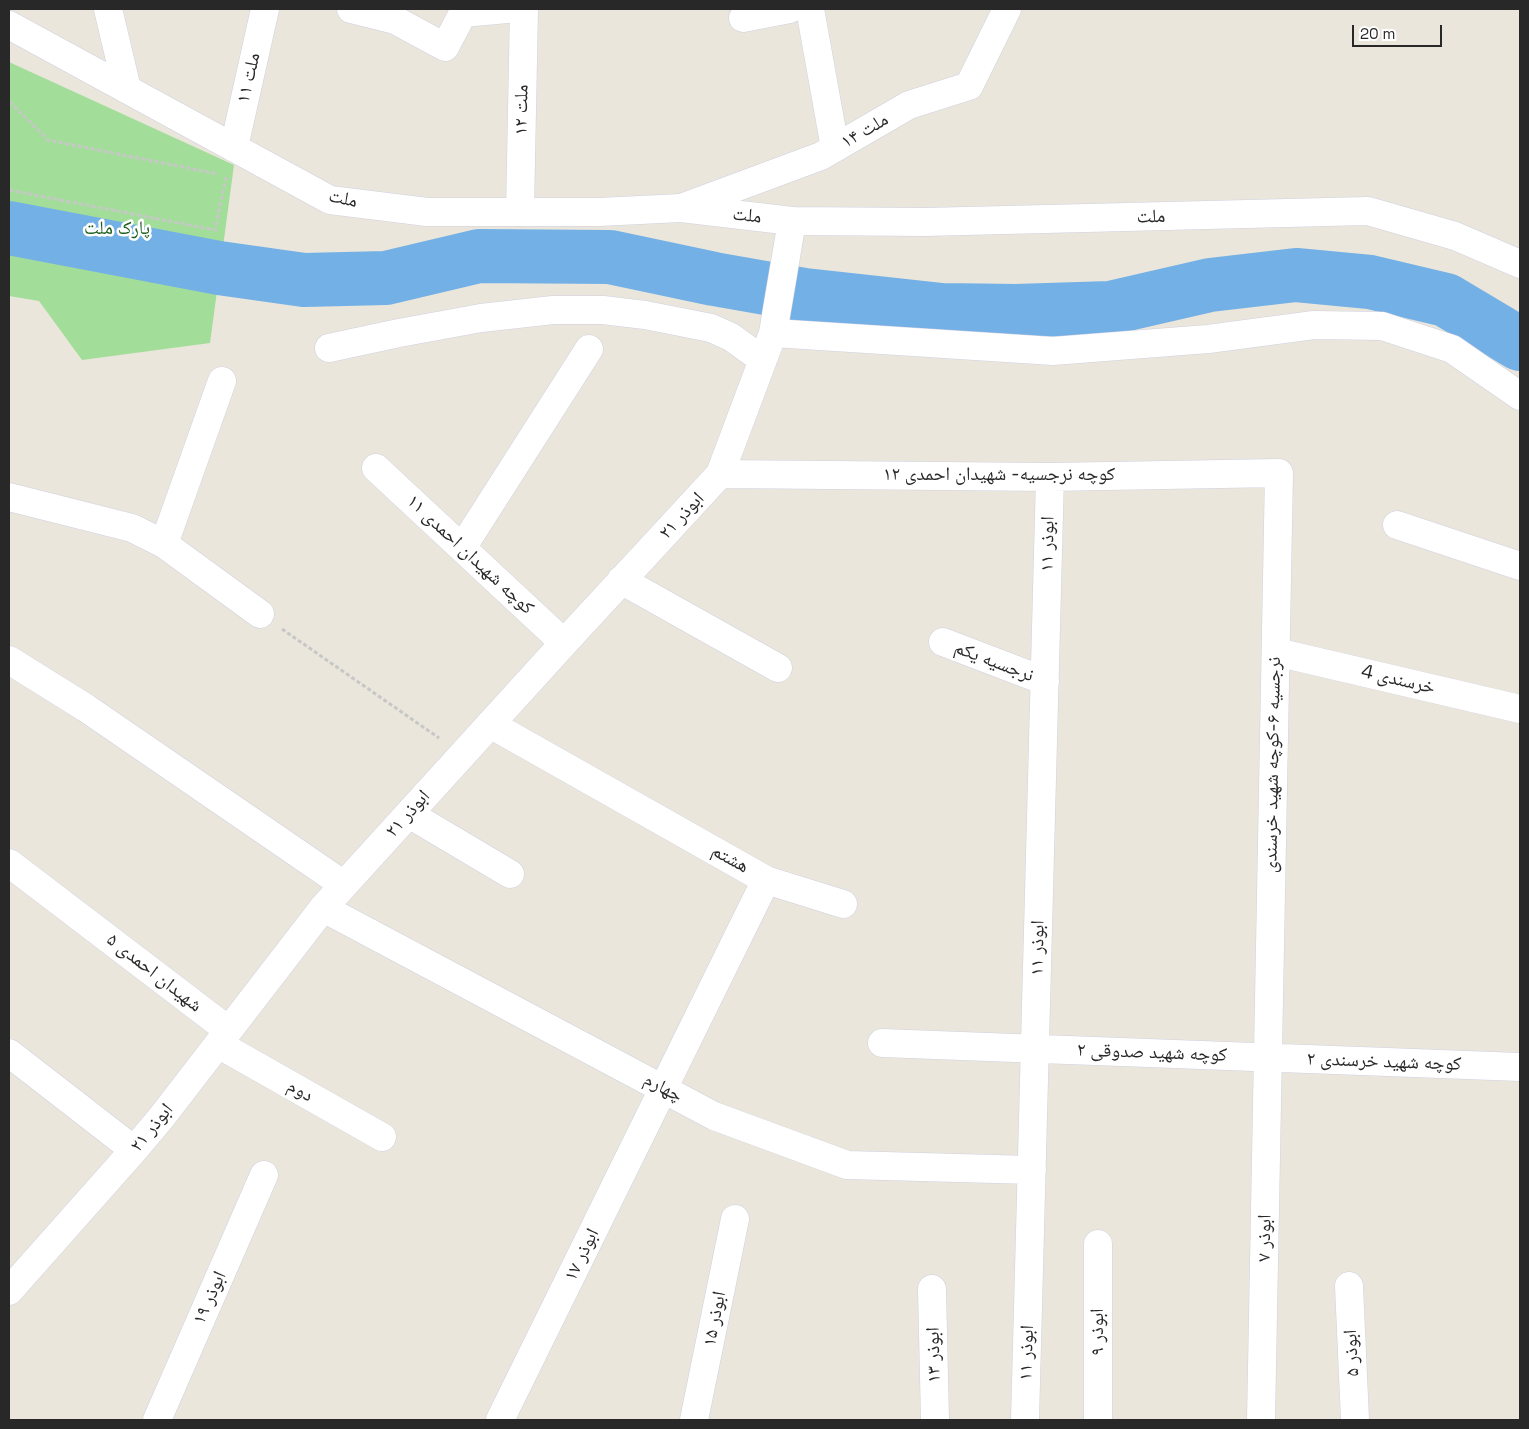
<!DOCTYPE html>
<meta charset="utf-8">
<style>
body{margin:0}
#map{position:relative;width:1529px;height:1429px;overflow:hidden;background:#eae6db;font-family:"Space Grotesk",sans-serif}
canvas{display:block}
.frame{position:absolute;inset:0;border:10px solid #282828;pointer-events:none}
.scale{position:absolute;left:1352px;top:25px;width:90px;height:22px;box-sizing:border-box;border:2px solid #282828;border-top:0;padding-left:6px;font-size:15px;line-height:18px;white-space:nowrap;color:#282828;-webkit-text-stroke:4px #fff;paint-order:stroke}
</style>
<div id="map">
<canvas width="1529" height="1429"></canvas>
<div class="frame"></div>
<div class="scale">20 m</div>
</div>
<script>
const ctx = document.querySelector('canvas').getContext('2d');
ctx.lineJoin = 'round';
function fill(path, color) { ctx.fillStyle = color; ctx.fill(path, 'evenodd'); }
const toPath = rows => new Path2D(rows.map(r => 'M' + r).join(''));
function strokePath(path, color, width, dash) { ctx.strokeStyle = color; ctx.lineWidth = width; ctx.lineCap = dash ? 'butt' : 'round'; ctx.setLineDash(dash || []); ctx.stroke(path); }
function write(font, color, halo, rows, align = 'center') {
  ctx.font = font + ' "Space Grotesk","Noto Naskh Arabic",sans-serif'; ctx.lineWidth = 5; ctx.setLineDash([]); ctx.textBaseline = 'middle'; ctx.strokeStyle = halo; ctx.fillStyle = color; for (const [text, x, y, turn = 0] of rows) {
    ctx.save(); ctx.translate(x, y); ctx.rotate((+turn || 0) * Math.PI / 180); ctx.textAlign = isNaN(turn) ? turn : align; if (halo) ctx.strokeText(text, 0, 0); ctx.fillText(text, 0, 0); ctx.restore();
  }
}
fill(toPath([
 [9,62,234,165,210,343,82,360,39,301,9,296]
]), '#a3dd9a');
strokePath(toPath([
 [9,228,219,268,304,280,386,278,479,256,610,257,714,279,805,295,942,310,1016,311,1110,308,1210,285,1296,275,1370,282,1446,300,1520,344]
]), '#73b0e6', 54);
const street = toPath([
 [108,9,127,89],
 [351,9,395,20,445,47,463,13,507,9],
 [810,9,835,148],
 [743,18,790,9],
 [234,147,265,9],
 [681,208,821,156,909,105,969,86,1007,9],
 [520,212,524,9],
 [773,333,1053,351,1208,339,1314,325,1382,326,1452,349,1520,396],
 [329,348,399,333,481,318,553,310,603,310,645,315,711,328,731,337,763,360],
 [376,468,564,643],
 [720,474,1050,477,1279,473,1261,1420],
 [9,497,132,528,164,544,260,614],
 [1397,525,1520,566],
 [164,544,222,381],
 [462,548,589,349],
 [621,580,778,668],
 [943,642,1045,681],
 [1276,652,1520,709],
 [9,660,86,708,344,885],
 [490,724,766,880,500,1420],
 [409,814,510,874],
 [9,863,228,1030],
 [766,880,843,904],
 [323,908,714,1116,847,1165,1032,1170],
 [882,1043,1520,1067],
 [218,1044,382,1137],
 [9,1053,134,1150],
 [1098,1244,1098,1420],
 [1349,1286,1355,1420],
 [932,1289,935,1420],
 [9,1291,134,1150,161,1118,323,908,564,643,720,474,773,333,792,221],
 [157,1420,264,1175],
 [694,1420,735,1219],
 [1025,1420,1050,477]
]);
const secondary = toPath([
 [9,25,330,200,427,212,599,212,681,208,792,221,925,222,1368,211,1455,236,1520,264]
]);
strokePath(street, '#d0d0e0', 29);
strokePath(secondary, '#d0d0e0', 29);
strokePath(toPath([
 [9,103,12,104,48,140,218,174],
 [9,190,215,230,226,177],
 [282,629,439,738]
]), '#c7c7c7', 3, [4, 2.5]);
strokePath(street, '#fff', 28);
strokePath(secondary, '#fff', 28);
write('19px', '#282828', '#fff', [
 ["۱۱ ملت",249,78,-77],
 ["۱۲ ملت",522,110,-89],
 ["۱۴ ملت",865,131,-30],
 ["ملت",343,199,12],
 ["ملت",747,216,6],
 ["ملت",1151,217,-1],
 ["کوچه نرجسیه- شهیدان احمدی ۱۲",999,475],
 ["۲۱ ابوذر",682,516,-47],
 ["ابوذر ۱۱",1048,544,-89],
 ["کوچه شهیدان احمدی ۱۱",470,555,43],
 ["نرجسیه یکم",994,662,21],
 ["خرسندی 4",1398,680,13],
 ["نرجسیه ۶-کوچه شهید خرسندی",1273,765,-89],
 ["۲۱ ابوذر",408,814,-48],
 ["هشتم",730,859,29],
 ["ابوذر ۱۱",1038,948,-89],
 ["شهیدان احمدی ۵",154,973,38],
 ["کوچه شهید صدوقی ۲",1152,1053,2],
 ["کوچه شهید خرسندی ۲",1384,1062,2],
 ["چهارم",663,1088,28],
 ["دوم",300,1091,29],
 ["۲۱ ابوذر",152,1128,-51],
 ["۷ ابوذر",1265,1238,-89],
 ["۱۷ ابوذر",582,1255,-64],
 ["ابوذر ۱۹",210,1298,-66],
 ["۱۵ ابوذر",715,1319,-79],
 ["۹ ابوذر",1098,1332,-90],
 ["ابوذر ۱۱",1027,1353,-88],
 ["۵ ابوذر",1352,1353,-93],
 ["۱۳ ابوذر",934,1355,-91]
]);
write('19px', '#1e601e', '#fff', [
 ["پارک ملت",117,229]
]);
</script>
